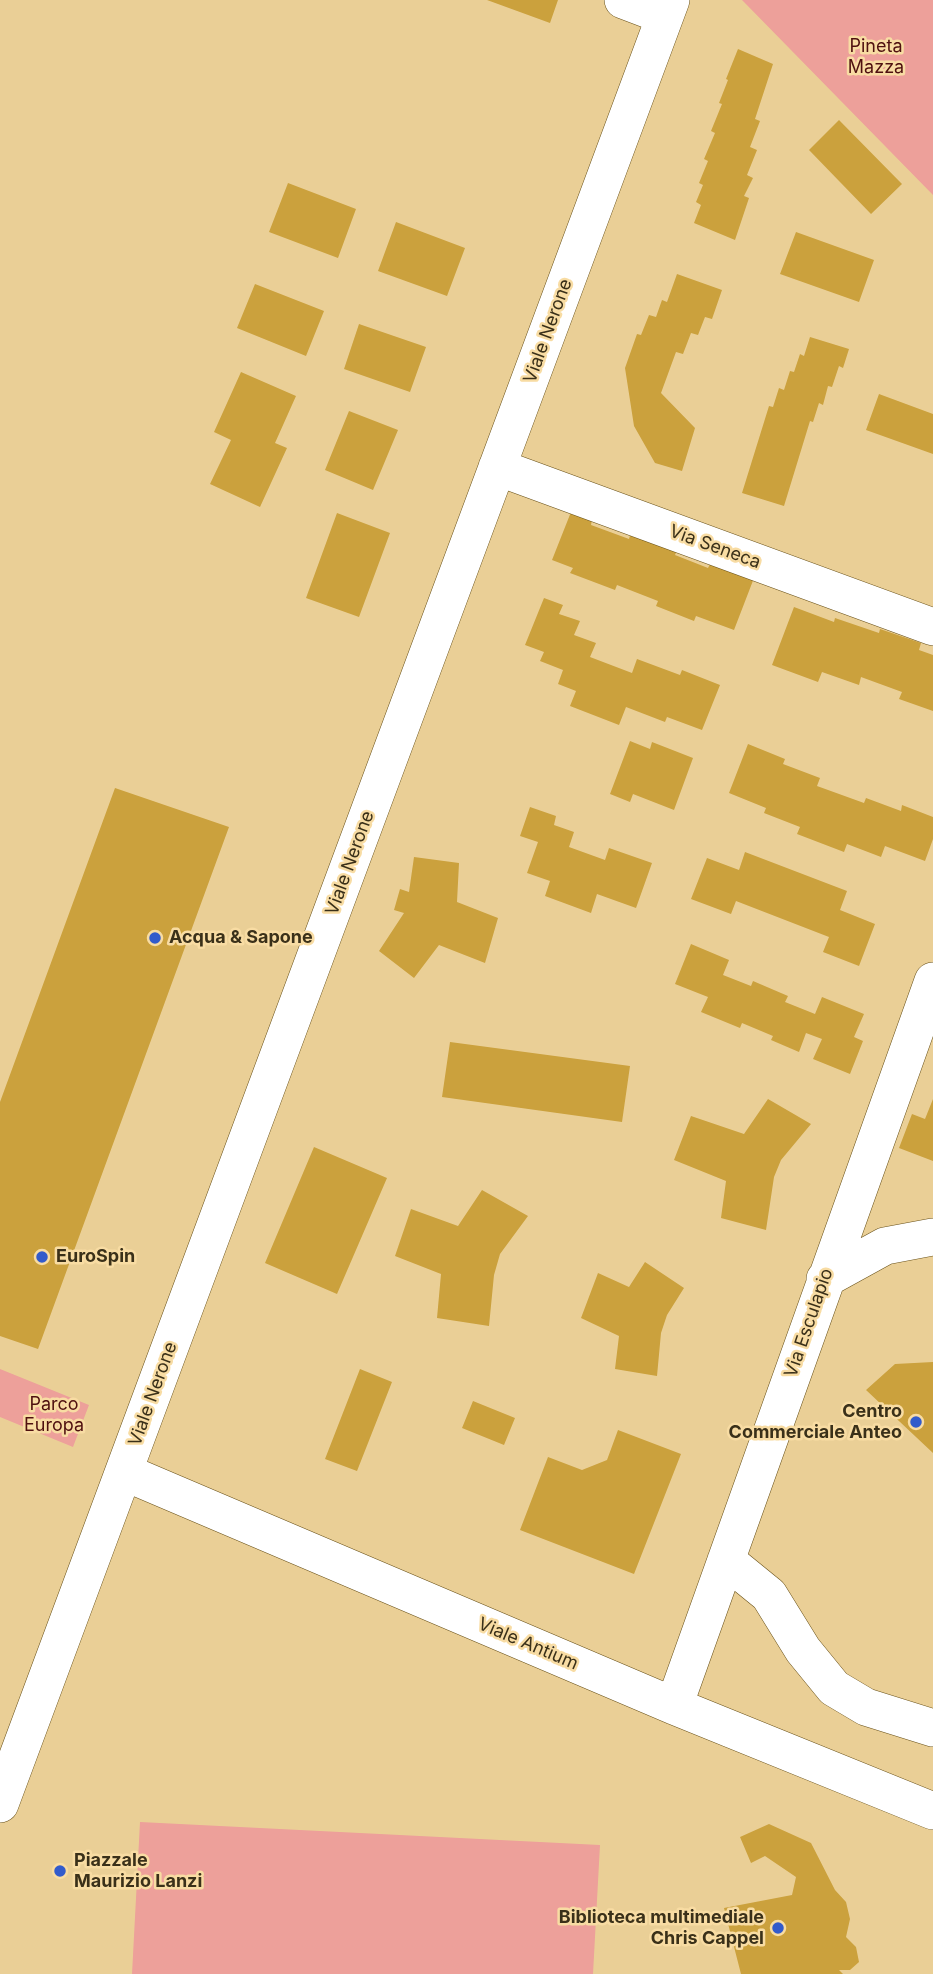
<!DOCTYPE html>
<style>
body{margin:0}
canvas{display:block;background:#eacf96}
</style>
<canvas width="933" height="1974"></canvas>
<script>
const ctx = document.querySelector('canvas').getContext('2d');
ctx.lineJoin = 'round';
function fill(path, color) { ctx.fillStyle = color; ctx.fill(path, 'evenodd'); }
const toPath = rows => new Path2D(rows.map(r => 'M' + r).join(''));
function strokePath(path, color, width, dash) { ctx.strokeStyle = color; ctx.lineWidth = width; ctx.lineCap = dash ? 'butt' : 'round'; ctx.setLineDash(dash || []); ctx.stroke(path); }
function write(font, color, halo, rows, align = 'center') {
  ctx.font = font + ' Inter,sans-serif'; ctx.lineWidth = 5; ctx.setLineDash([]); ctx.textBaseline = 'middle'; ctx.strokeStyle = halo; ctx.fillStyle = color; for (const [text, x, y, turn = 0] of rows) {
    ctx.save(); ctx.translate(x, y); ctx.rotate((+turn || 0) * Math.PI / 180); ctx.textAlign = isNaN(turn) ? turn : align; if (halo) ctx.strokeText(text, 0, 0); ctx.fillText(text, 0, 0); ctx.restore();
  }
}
fill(toPath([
 [742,0,933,0,933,195],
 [0,1369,89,1405,73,1447,0,1417],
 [140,1822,600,1845,593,1974,132,1974]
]), '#eda09a');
fill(toPath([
 [487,0,558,0,550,23],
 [738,49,773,64,755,119,760,121,750,147,757,150,747,175,753,178,744,196,749,198,735,240,694,223,701,205,696,202,703,185,699,183,708,161,704,159,715,133,711,131,722,104,719,103,728,80,726,79],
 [839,120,902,184,871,214,809,150],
 [288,183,356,209,338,258,269,232],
 [396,222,465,248,447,296,378,271],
 [796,232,874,260,859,302,780,274],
 [677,274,722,290,712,319,705,317,698,335,691,333,683,354,676,352,661,393,695,428,682,471,655,463,634,426,625,368,637,334,641,335,649,315,656,317,662,300,667,302],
 [255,284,324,311,306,356,237,328],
 [359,324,426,347,410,392,344,369],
 [810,337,849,349,843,368,839,366,832,387,828,386,823,405,819,403,813,422,810,421,784,506,742,493,769,406,773,407,779,388,784,390,790,371,794,372,800,354,804,356],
 [241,372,296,396,275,443,287,448,260,507,210,484,231,440,214,432],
 [879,394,933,414,933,454,866,430],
 [349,411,398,430,373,490,325,470],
 [571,512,592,520,591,525,629,539,631,532,677,550,675,555,708,568,711,562,754,578,734,630,696,616,694,621,656,606,658,601,617,585,615,590,570,573,573,568,552,560],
 [337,513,390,533,359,617,306,598],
 [544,598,563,605,559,614,580,621,574,635,596,643,590,657,632,673,637,659,680,675,682,670,720,685,702,730,667,717,665,722,626,707,619,725,570,706,576,691,558,684,563,670,540,661,544,652,525,645],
 [794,607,834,622,835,618,879,633,880,629,921,643,919,650,933,655,933,711,899,699,902,692,861,677,859,685,822,672,818,682,772,665],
 [630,741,650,749,652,742,693,758,674,810,633,794,630,802,610,794],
 [748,744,785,759,783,764,820,778,817,786,864,803,866,798,901,811,902,805,933,817,933,839,925,861,885,846,881,857,847,844,844,852,797,834,800,827,764,813,766,808,729,793],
 [115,788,229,827,38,1349,0,1336,0,1102],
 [530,807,556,816,554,825,574,832,569,847,605,860,609,848,652,863,636,908,597,894,591,913,545,896,550,881,527,873,538,842,520,836],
 [745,852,847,891,840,910,875,924,859,966,823,952,829,937,736,901,731,914,691,899,707,858,739,870],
 [414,857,459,863,457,902,498,918,485,963,439,945,414,978,379,951,404,913,394,910,400,889,409,892],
 [691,944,729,960,723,975,751,986,753,981,788,996,785,1002,815,1014,822,997,864,1014,854,1037,863,1041,850,1074,813,1059,822,1039,806,1033,799,1052,771,1040,773,1036,742,1023,740,1028,701,1012,708,997,675,984],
 [450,1042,630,1066,622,1122,442,1097],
 [768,1099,811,1124,781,1160,774,1177,766,1230,721,1218,726,1181,674,1160,691,1116,744,1134],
 [933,1099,933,1161,899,1148,912,1114,925,1119],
 [314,1147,387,1178,337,1294,265,1263],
 [482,1190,528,1216,500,1254,494,1275,489,1326,437,1318,441,1274,395,1256,411,1209,458,1226],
 [645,1262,684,1288,667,1315,661,1333,657,1376,615,1369,619,1336,581,1318,598,1273,629,1287],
 [933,1362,933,1453,866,1390,895,1364],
 [360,1369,392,1382,357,1471,325,1459],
 [473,1401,515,1418,504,1445,462,1428],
 [618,1430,681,1454,634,1574,520,1530,548,1457,582,1470,607,1460],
 [769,1824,811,1843,835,1890,846,1902,850,1919,846,1937,856,1947,859,1962,850,1970,839,1970,843,1974,741,1974,724,1908,792,1895,796,1877,765,1856,751,1863,740,1837]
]), '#cba13d');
const minor = toPath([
 [623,0,665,16],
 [497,467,933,627],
 [825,1279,885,1246,933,1237],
 [124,1472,674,1706,933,1811],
 [726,1560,769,1595,803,1650,834,1688,866,1707,933,1728],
 [674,1706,933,981],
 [0,1804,671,0]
]);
strokePath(minor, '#695118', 38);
strokePath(minor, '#fff', 37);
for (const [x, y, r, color] of [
 [155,938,7,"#325bcb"],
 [42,1257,7,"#325bcb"],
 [916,1422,7,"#325bcb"],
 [60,1871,7,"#325bcb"],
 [778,1928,7,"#325bcb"]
]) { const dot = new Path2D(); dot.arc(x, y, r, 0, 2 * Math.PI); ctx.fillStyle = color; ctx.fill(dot); strokePath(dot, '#f8dca3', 2.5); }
write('18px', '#4f1010', '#f8dca3', [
 ["Pineta",876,47],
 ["Mazza",876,68],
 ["Parco",54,1405],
 ["Europa",54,1426]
]);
write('18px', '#3a3019', '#f8dca3', [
 ["Viale Nerone",548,331,-70],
 ["Via Seneca",715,547,20],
 ["Viale Nerone",350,863,-70],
 ["Via Esculapio",809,1323,-71],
 ["Viale Nerone",153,1394,-70],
 ["Viale Antium",528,1644,23]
]);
write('bold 18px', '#3a3019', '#f8dca3', [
 ["Acqua & Sapone",169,938],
 ["EuroSpin",56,1257],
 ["Centro",902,1412,"right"],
 ["Commerciale Anteo",902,1433,"right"],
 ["Piazzale",74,1861],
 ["Maurizio Lanzi",74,1882],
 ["Biblioteca multimediale",764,1918,"right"],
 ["Chris Cappel",764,1939,"right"]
], 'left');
</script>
